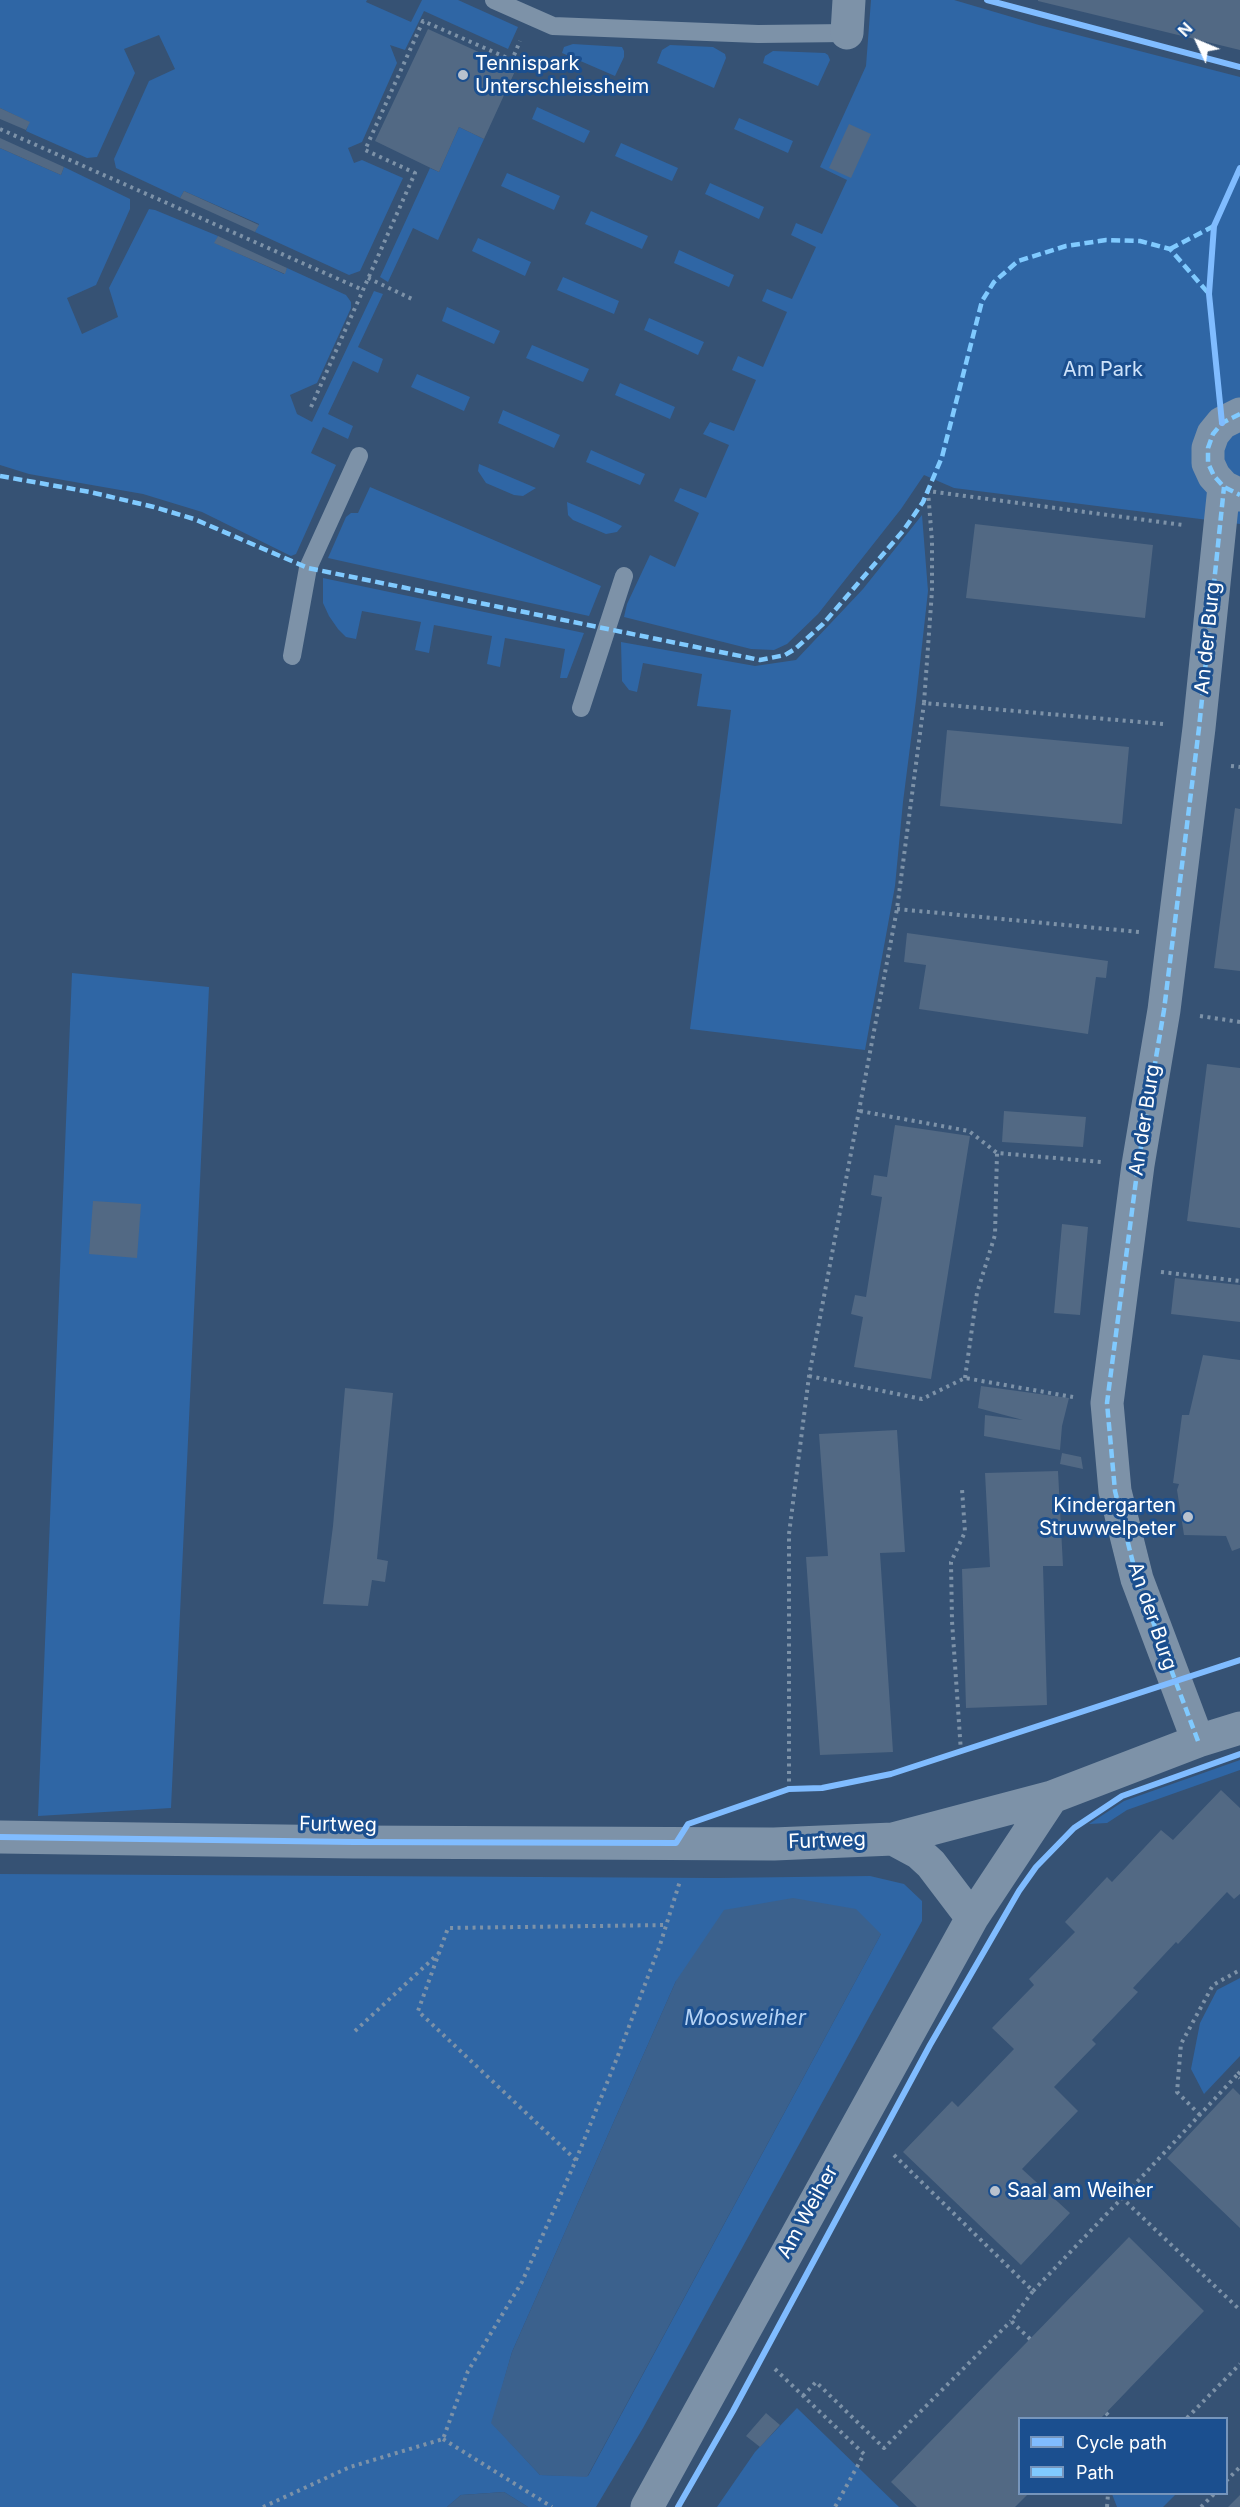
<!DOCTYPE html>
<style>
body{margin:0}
#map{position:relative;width:1240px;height:2507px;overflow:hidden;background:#365274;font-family:Inter,sans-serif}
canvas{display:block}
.legend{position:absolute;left:1018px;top:2417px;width:210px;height:78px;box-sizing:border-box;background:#1b4f8f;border:2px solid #7695bc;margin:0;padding:8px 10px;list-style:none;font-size:18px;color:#fff}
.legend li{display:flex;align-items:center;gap:12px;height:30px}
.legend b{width:30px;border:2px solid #7695bc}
.north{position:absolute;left:1168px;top:12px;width:60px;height:60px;-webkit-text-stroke:4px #1b4f8f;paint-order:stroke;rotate:314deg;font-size:16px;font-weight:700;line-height:24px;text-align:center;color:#fff}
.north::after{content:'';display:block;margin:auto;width:21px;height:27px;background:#fff;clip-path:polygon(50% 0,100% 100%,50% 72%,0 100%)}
</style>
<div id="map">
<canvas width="1240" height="2507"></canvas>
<ul class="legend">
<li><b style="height:8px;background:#80bcff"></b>Cycle path</li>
<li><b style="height:8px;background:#80caff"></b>Path</li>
</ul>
<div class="north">N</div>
</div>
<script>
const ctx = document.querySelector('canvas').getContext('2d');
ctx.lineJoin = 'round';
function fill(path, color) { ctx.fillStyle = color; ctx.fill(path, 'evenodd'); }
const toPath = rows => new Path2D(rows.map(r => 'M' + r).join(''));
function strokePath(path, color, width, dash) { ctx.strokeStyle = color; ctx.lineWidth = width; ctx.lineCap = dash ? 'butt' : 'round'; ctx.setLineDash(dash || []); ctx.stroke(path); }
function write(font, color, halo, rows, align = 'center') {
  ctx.font = font + ' Inter,sans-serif'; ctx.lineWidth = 6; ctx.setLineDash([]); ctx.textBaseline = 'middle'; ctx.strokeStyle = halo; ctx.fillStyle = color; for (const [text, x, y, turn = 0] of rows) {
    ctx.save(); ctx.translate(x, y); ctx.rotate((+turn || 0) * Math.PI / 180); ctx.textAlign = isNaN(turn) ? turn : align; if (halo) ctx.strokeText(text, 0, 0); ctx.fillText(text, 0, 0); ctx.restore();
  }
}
fill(toPath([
 [0,0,367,0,366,2,411,22,422,0,458,0,518,27,508,49,424,11,405,50,390,45,397,63,362,142,348,148,354,163,362,160,403,178,360,271,349,275,255,232,259,224,184,191,180,198,116,168,114,159,149,81,175,69,159,35,124,49,135,73,97,157,87,158,26,131,29,122,0,108],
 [871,0,954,0,1039,25,1240,77,1240,524,954,488,924,475,901,509,818,614,787,644,774,650,751,649,624,617,627,604,650,555,675,567,699,513,674,501,680,488,706,498,729,445,703,434,710,422,734,431,756,380,732,370,738,356,763,367,787,312,762,301,767,289,792,299,816,247,791,235,796,223,822,234,847,180,820,167,866,66],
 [573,44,622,47,624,51,624,57,615,76,562,53,564,47],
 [670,45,713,47,725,54,726,58,714,88,657,63,662,50],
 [773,51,825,53,828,55,830,60,818,86,763,63,765,56],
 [537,107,590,131,584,143,532,119],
 [739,118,793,141,788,153,734,129],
 [459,127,484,139,438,240,413,228,388,282,380,277,430,168,439,172],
 [621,143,678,168,672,181,615,156],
 [0,148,61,175,64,167,130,199,130,209,96,285,67,298,82,334,118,317,109,288,149,209,155,210,218,236,215,243,284,274,287,268,346,295,351,302,351,308,317,383,290,395,297,414,312,422,374,291,383,294,358,347,383,359,378,373,353,361,328,414,353,426,348,439,323,427,311,453,336,465,296,554,291,556,202,512,143,494,29,474,0,465],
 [507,173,560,196,554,210,501,186],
 [710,183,764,207,759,219,705,194],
 [591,211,648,236,642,249,585,224],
 [478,238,531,262,525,276,472,251],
 [679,250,734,275,729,287,674,263],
 [563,277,619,301,614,314,557,290],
 [447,307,500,331,494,344,442,321],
 [649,318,704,342,698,355,644,330],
 [532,345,589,369,583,382,526,358],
 [417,374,470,397,464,411,411,387],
 [620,383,675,407,670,419,615,395],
 [503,410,560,435,554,448,498,423],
 [591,450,645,474,640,485,586,462],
 [479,464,503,474,536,488,523,496,514,495,486,483,478,471],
 [370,487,601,586,589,616,328,558,346,517,351,513,358,513],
 [567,502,598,515,622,526,617,532,606,534,573,520,568,515],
 [922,515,928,591,916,700,903,802,895,886,865,1050,690,1029,731,710,697,706,702,674,643,663,637,692,629,690,622,681,621,642,755,666,796,660,863,589],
 [323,578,584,633,567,678,560,678,565,649,505,638,500,667,487,664,492,636,434,625,429,653,415,650,421,622,362,611,356,639,346,637,338,629,329,616,323,603],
 [72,973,209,987,171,1808,38,1816],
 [1240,1760,1240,1770,1127,1810,1107,1823,1089,1824,1124,1801],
 [0,1874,717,1878,870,1876,904,1884,922,1901,922,1921,643,2428,596,2507,528,2507,504,2492,461,2495,447,2507,0,2507],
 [881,1934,588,2476,540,2475,492,2423,512,2352,676,1981],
 [1240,1978,1240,2056,1204,2094,1191,2069,1200,2023,1217,1990],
 [797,2408,899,2507,717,2507,755,2452],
 [1112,2494,1176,2494,1163,2507,1117,2507]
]), '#2f66a5');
fill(toPath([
 [793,1898,856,1909,881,1934,587,2477,540,2475,491,2423,512,2352,676,1981,724,1910],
 [504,2492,528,2507,447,2507,461,2495]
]), '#3b618d');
fill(toPath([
 [1240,0,1240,50,1038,1,1038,0],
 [428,29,516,69,484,139,459,127,439,172,375,141],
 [0,108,30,122,26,130,0,119],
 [849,124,871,134,851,178,829,168],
 [0,138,64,167,61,175,0,148],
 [184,191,259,225,255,232,180,198],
 [218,236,287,268,285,274,214,243],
 [975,524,1153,545,1145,618,966,598],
 [947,730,1129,747,1122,824,940,806],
 [1235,808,1240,809,1240,971,1214,968],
 [907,933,1108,961,1106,978,1096,977,1088,1034,919,1009,926,965,904,962],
 [1207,1064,1240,1068,1240,1228,1187,1221],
 [1004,1111,1086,1117,1083,1147,1002,1142],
 [895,1125,970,1136,931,1379,854,1367,863,1317,851,1314,855,1295,866,1297,882,1197,871,1195,874,1175,887,1177],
 [93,1201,141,1204,137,1258,89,1254],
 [1062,1224,1088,1227,1080,1315,1054,1313],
 [1175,1278,1240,1285,1240,1322,1171,1314],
 [1203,1355,1240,1360,1240,1548,1232,1551,1226,1536,1184,1535,1177,1490,1179,1484,1173,1483,1182,1415,1189,1415],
 [981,1386,1069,1398,1062,1426,1060,1450,984,1436,985,1415,1023,1420,978,1408],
 [345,1388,393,1393,377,1559,388,1561,385,1582,372,1580,368,1606,323,1604,333,1526],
 [897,1430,905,1552,880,1553,893,1752,820,1755,806,1557,828,1556,819,1434],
 [1062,1453,1081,1457,1083,1469,1060,1464],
 [1058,1471,1063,1566,1043,1566,1047,1705,966,1708,962,1569,990,1567,985,1473],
 [1221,1790,1240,1808,1240,1894,1234,1899,1227,1892,1178,1944,1176,1942,1133,1988,1138,1992,1092,2040,1096,2044,1054,2087,1078,2111,1022,2169,1070,2213,1021,2265,903,2152,952,2101,958,2107,1014,2049,992,2028,1034,1985,1029,1979,1075,1932,1065,1922,1107,1877,1112,1882,1161,1830,1173,1840],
 [1233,2088,1240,2095,1240,2228,1167,2158],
 [1129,2237,1204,2311,1101,2418,1020,2418,1020,2494,1028,2494,1015,2507,917,2507,891,2482],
 [766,2413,780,2425,760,2447,746,2436],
 [1240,2495,1240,2507,1228,2507]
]), '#526984');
strokePath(toPath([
 [0,129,363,290],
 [368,278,412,299],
 [311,407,415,173,365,150,423,21,512,60,520,41],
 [1163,724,924,703,932,591,932,541,928,491,1183,525],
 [1231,766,1240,767],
 [897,909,1139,932],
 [1200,1016,1240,1022],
 [860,1111,969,1131,997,1153,1101,1162],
 [1161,1272,1240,1281],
 [809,1376,922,1399,965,1378,1073,1397],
 [965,1378,977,1293,995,1235,997,1153],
 [961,1752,952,1621,951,1562,965,1532,962,1489],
 [789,1789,789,1534,809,1376,897,909,924,703],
 [355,2031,438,1954],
 [1240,2072,1237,2075,1240,2078],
 [1200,2115,1177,2092,1181,2044,1213,1985,1240,1970],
 [894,2155,1033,2291,1011,2321,1030,2339],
 [576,2160,418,2011,448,1928,667,1925],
 [1122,2198,1237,2075],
 [1033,2291,1122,2198,1240,2310],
 [775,2369,864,2454,835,2507],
 [803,2396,816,2382,884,2448,1011,2321],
 [1106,2413,1111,2418],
 [1187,2418,1240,2364],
 [443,2439,552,2507],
 [1226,2481,1240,2467],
 [263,2507,350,2467,443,2439,468,2371,522,2282,576,2160,617,2058,660,1945,680,1881],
 [1107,2507,1108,2494],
 [1201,2507,1214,2494]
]), '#7d92a8', 4, [3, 4.5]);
strokePath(toPath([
 [494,0,553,26,758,34,847,33],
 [292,656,308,568,359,456],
 [581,708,624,576]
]), '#7d92a8', 18);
strokePath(toPath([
 [847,33,849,0],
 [1240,414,1222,423,1213,434,1208,448,1208,463,1214,476,1224,487,1240,495],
 [1198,1741,1137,1579,1115,1491,1107,1403,1138,1165,1164,1010,1199,728,1224,487],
 [0,1837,354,1842,774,1844,893,1839,1052,1797,1198,1741,1240,1728],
 [893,1839,919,1853,931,1864,972,1918],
 [647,2507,972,1918,1052,1797]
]), '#7d92a8', 33);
strokePath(toPath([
 [1170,249,1214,226],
 [1240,414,1222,423,1213,434,1208,448,1208,463,1214,476,1224,487,1240,495],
 [0,476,90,492,154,507,194,519,308,568,760,660,785,655,795,649,823,624,903,531,923,502,942,457,982,301,994,282,1018,261,1066,246,1106,240,1140,241,1170,249,1209,294],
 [1198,1741,1137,1579,1115,1491,1107,1403,1138,1165,1164,1010,1199,728,1224,487]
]), '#80caff', 4.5, [9, 4.5]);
strokePath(toPath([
 [987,0,1240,67],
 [1222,423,1209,294,1214,226,1240,168],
 [0,1837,354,1842,676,1843,688,1824,789,1789,822,1788,891,1774,1240,1660],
 [678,2507,733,2411,930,2045,1019,1891,1036,1867,1074,1828,1122,1796,1240,1754]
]), '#80bcff', 6);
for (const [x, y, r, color] of [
 [463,75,6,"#b9c2ce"],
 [1188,1517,6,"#b9c2ce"],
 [995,2191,6,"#b9c2ce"]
]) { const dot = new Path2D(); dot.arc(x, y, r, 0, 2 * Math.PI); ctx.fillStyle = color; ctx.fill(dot); strokePath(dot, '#1b4f8f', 2); }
write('20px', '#fff', '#1b4f8f', [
 ["Tennispark",475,64],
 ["Unterschleissheim",475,87],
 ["Kindergarten",1176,1506,"right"],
 ["Struwwelpeter",1176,1529,"right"],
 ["Saal am Weiher",1007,2191]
], 'left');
write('20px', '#cfe3fa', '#1b4f8f', [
 ["Am Park",1103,370]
]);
write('20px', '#fff', '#1b4f8f', [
 ["An der Burg",1208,638,-84],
 ["An der Burg",1145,1120,-81],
 ["An der Burg",1152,1616,71],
 ["Furtweg",338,1825,1],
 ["Furtweg",827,1841,-2],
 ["Am Weiher",808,2212,-61]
]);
write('italic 21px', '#b5d3f5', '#1b4f8f', [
 ["Moosweiher",745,2019]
]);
</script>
